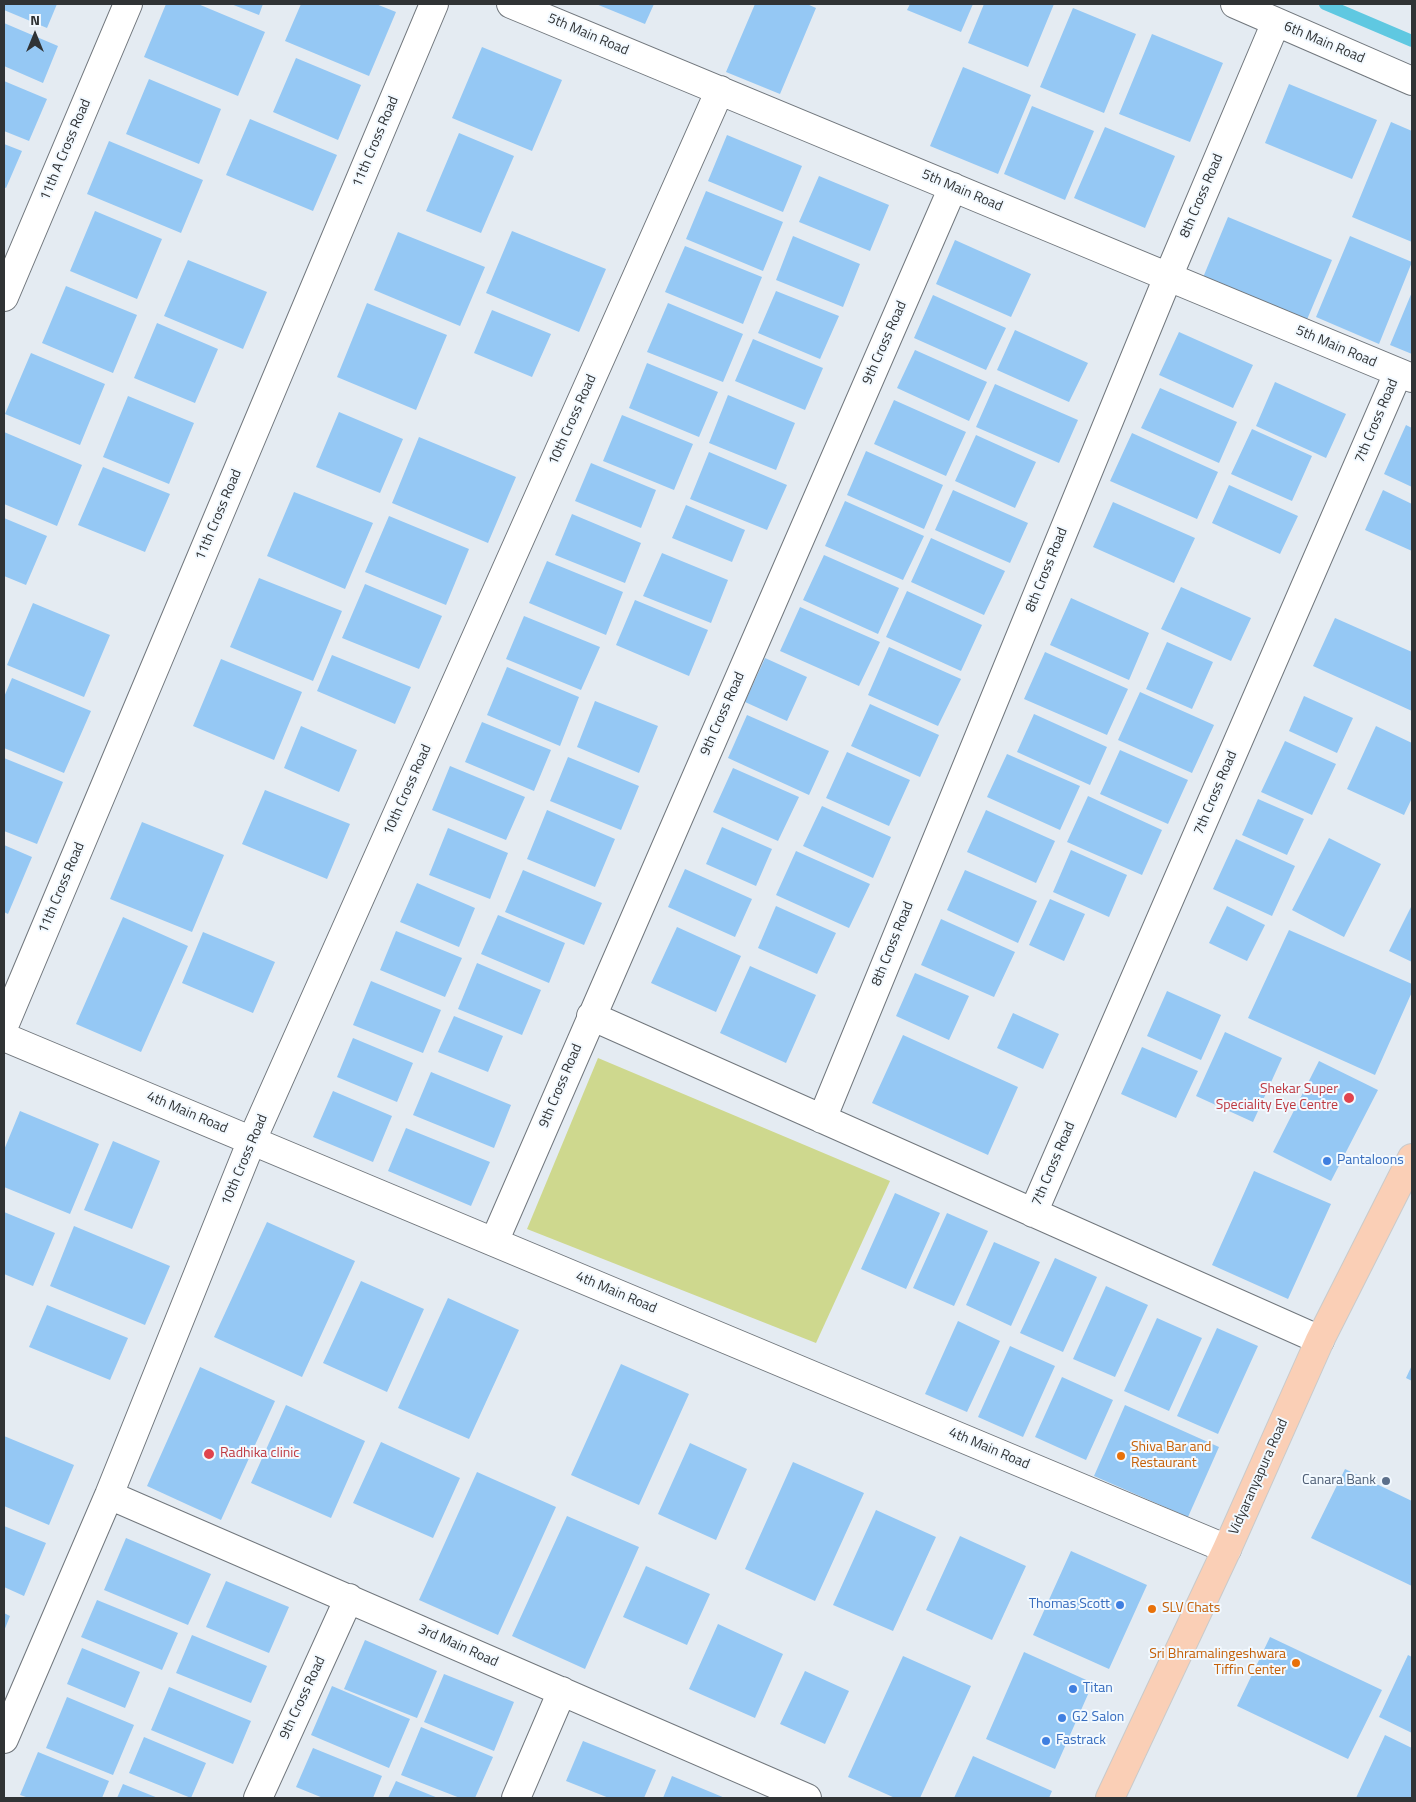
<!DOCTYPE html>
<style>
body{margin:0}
#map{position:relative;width:1416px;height:1802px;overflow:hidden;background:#e4ebf2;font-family:"Titillium Web",sans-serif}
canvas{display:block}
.frame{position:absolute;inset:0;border:5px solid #303335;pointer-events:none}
.north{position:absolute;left:10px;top:10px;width:50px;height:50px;-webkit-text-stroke:4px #f2f9ff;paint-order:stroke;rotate:0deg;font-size:14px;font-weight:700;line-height:20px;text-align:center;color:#303335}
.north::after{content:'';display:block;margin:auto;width:18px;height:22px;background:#303335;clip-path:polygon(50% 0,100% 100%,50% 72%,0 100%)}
</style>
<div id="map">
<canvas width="1416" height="1802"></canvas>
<div class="frame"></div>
<div class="north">N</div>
</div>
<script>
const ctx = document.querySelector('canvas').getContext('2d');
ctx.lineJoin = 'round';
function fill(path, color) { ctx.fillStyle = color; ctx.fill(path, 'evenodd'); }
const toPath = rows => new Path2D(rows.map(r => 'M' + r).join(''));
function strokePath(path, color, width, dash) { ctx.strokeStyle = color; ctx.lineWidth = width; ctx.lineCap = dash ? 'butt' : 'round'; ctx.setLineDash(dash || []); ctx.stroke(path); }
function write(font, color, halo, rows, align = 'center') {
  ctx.font = font + ' "Titillium Web",sans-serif'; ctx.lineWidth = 4; ctx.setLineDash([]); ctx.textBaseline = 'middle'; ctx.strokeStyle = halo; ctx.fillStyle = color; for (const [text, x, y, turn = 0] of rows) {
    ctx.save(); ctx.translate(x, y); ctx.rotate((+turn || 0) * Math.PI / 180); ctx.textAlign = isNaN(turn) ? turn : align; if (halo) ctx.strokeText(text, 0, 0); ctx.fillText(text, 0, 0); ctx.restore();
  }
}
fill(toPath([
 [598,1058,890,1181,816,1343,527,1229]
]), '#ced88e');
strokePath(toPath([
 [1325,4,1412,41]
]), '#5fc8e1', 12);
fill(toPath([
 [4,4,57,4,47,28,4,10],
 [166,4,198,4,265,32,238,96,144,57],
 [231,4,263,4,259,15],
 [301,4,376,4,396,12,369,76,285,41],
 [596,4,654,4,645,24],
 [755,4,807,4,816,8,780,94,726,72],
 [910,4,973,4,961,32,907,10],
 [984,4,1054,4,1028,67,968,43],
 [1073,8,1136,34,1104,113,1040,87],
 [4,23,58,46,43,83,4,66],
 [1152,34,1223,63,1190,142,1119,114],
 [482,47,562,80,532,151,452,118],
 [296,58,361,85,338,140,273,112],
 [963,67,1031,95,998,174,930,146],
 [149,79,221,109,199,164,126,134],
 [4,81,47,99,29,141,4,131],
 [1289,84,1377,120,1352,179,1265,143],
 [1032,106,1094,131,1065,200,1004,174],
 [250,119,337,155,313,211,226,175],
 [1391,122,1412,131,1412,242,1352,217],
 [1105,127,1175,156,1145,228,1074,198],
 [459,133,514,156,481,233,426,211],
 [727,135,802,166,783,212,708,181],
 [109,141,203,180,181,233,87,194],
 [4,144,22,151,6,188,4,187],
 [819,176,889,205,870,251,799,222],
 [706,191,783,222,763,271,686,239],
 [95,211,162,239,137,299,70,271],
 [1228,217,1332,260,1306,322,1202,280],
 [512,231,606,269,579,332,486,293],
 [398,232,485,267,460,326,374,290],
 [793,236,860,264,843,307,776,280],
 [1350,236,1412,262,1379,344,1316,317],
 [955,240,1031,274,1011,317,936,284],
 [685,246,762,277,743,324,665,292],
 [188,260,267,292,243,349,164,316],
 [66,286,137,315,113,373,42,343],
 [776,291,839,316,820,359,758,333],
 [1412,292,1412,354,1390,345],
 [933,295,1006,328,986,370,914,338],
 [367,303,447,335,416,410,337,377],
 [668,303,743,334,723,382,647,352],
 [492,310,551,334,532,377,474,353],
 [157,323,218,349,195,403,134,378],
 [1015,330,1088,363,1069,402,997,370],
 [1179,332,1253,365,1233,408,1159,375],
 [753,339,823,368,805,410,735,381],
 [915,350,987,382,969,421,897,388],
 [31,353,105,384,80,445,5,414],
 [647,363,718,392,699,437,629,408],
 [1275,382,1346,414,1326,458,1256,426],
 [995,384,1078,420,1059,463,976,427],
 [1160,388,1237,422,1219,463,1141,428],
 [728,395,795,423,776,470,709,443],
 [128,396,194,423,169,484,103,457],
 [894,400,966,432,946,476,874,444],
 [339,412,403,439,380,493,316,467],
 [622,415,693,444,674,490,603,461],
 [1406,425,1412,428,1412,487,1384,474],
 [1252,429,1312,456,1292,501,1231,474],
 [4,432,82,465,57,526,4,504],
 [1132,433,1218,472,1197,519,1110,481],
 [976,435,1036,462,1015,508,955,481],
 [419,437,516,477,488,543,392,503],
 [866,451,943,485,924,529,847,495],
 [709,452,787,485,767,530,690,499],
 [591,463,656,490,641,528,575,501],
 [103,467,170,494,145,552,78,525],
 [1229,485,1298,516,1280,554,1212,523],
 [953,490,1028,523,1010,563,935,530],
 [1383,490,1412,504,1412,551,1365,530],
 [294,492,373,523,345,589,267,556],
 [845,501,924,536,903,580,825,546],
 [1113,502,1195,538,1174,583,1093,547],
 [686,505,745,530,732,562,672,538],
 [572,514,641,543,625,583,555,555],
 [389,516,469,549,446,605,365,572],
 [4,518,47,536,26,585,4,576],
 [931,538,1005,571,984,615,911,582],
 [662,553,728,580,711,623,643,596],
 [824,555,899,588,878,634,803,600],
 [547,561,623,592,606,635,529,603],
 [259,578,342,611,313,681,230,647],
 [365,584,442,616,419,669,342,638],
 [1181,587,1251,618,1231,661,1161,629],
 [907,591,982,625,961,671,886,637],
 [1071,598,1149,633,1129,680,1050,645],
 [635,600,708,630,689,676,616,645],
 [33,603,110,635,84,697,7,665],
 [800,607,880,642,859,686,780,651],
 [524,616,600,647,581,690,506,659],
 [1335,618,1412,652,1412,711,1313,666],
 [1167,642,1213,662,1192,709,1146,689],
 [889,647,961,679,938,726,868,695],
 [1045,652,1128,689,1107,735,1024,699],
 [332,655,411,687,395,724,317,691],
 [765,658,807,677,787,721,745,702],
 [221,659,302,692,274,760,193,726],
 [507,667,579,697,560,746,487,715],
 [12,678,91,711,64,773,4,748,4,697],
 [1140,692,1214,725,1192,773,1118,740],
 [1304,696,1353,718,1337,753,1289,731],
 [595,701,658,726,639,773,577,747],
 [870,704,939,735,920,777,851,746],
 [1034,714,1107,747,1090,785,1017,752],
 [747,715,829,751,809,795,728,758],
 [482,722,551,750,534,791,465,762],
 [301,726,357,750,339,792,284,768],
 [1376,726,1412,743,1412,798,1404,815,1347,789],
 [1285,741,1336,764,1312,815,1261,792],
 [1120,750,1188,780,1168,824,1100,794],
 [847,752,910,780,889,826,826,798],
 [1007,754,1080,786,1060,830,987,797],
 [568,757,639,786,621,830,550,801],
 [4,758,63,782,37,844,4,831],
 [450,766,525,797,506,840,432,810],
 [733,768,799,797,778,841,713,812],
 [265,790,350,824,327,879,242,844],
 [1088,796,1162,830,1142,875,1067,842],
 [1258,799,1304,819,1287,855,1242,835],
 [822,806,891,837,873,878,803,846],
 [547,810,615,839,595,887,527,859],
 [986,810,1055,841,1036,883,967,852],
 [142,822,224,855,192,932,110,899],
 [722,827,772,849,756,886,706,864],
 [448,828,508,853,490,899,429,875],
 [1329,838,1381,864,1344,937,1292,910],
 [1236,839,1295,866,1272,916,1213,889],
 [4,845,32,857,8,914,4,912],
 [1071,850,1127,875,1109,917,1053,892],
 [796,851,870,884,849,928,776,895],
 [685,869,752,899,735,937,668,907],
 [523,870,602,903,584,945,505,912],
 [965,870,1037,901,1018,943,947,910],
 [417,883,475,908,459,947,400,922],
 [1050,899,1085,914,1064,961,1029,945],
 [1412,905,1412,962,1389,951],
 [776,906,836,933,817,974,758,948],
 [1227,906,1265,925,1247,961,1209,943],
 [498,915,565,943,549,983,481,954],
 [123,917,188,946,141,1052,76,1024],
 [941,919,1015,952,994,997,921,965],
 [677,927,741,956,716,1012,651,983],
 [1289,930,1412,984,1412,992,1375,1075,1248,1018],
 [396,931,462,958,445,997,380,970],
 [203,932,275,962,253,1013,182,983],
 [477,963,541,990,522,1035,458,1009],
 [750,966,816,995,786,1063,720,1033],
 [915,973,969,996,949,1040,896,1016],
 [371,981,441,1010,423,1053,353,1025],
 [1167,991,1221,1015,1201,1060,1147,1036],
 [1013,1013,1059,1034,1043,1069,997,1048],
 [454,1016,503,1036,488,1072,438,1052],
 [1225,1032,1282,1058,1253,1122,1196,1096],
 [903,1035,1018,1087,988,1155,872,1103],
 [353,1038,413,1063,397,1102,337,1077],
 [1142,1047,1198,1071,1176,1118,1121,1094],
 [1319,1061,1378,1090,1331,1181,1273,1152],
 [431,1072,511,1105,494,1148,413,1115],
 [333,1091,392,1116,373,1162,313,1137],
 [20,1111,99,1144,70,1214,4,1187,4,1150],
 [406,1128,490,1162,471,1206,388,1171],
 [113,1141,160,1161,132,1229,84,1210],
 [1254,1171,1331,1204,1288,1299,1212,1265],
 [895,1193,940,1213,906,1289,861,1269],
 [4,1212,55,1233,33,1286,4,1274],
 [947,1213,988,1231,954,1306,913,1288],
 [267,1222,355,1261,302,1377,214,1337],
 [74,1226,170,1266,145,1325,50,1286],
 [994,1242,1040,1262,1011,1326,966,1305],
 [1055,1258,1097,1277,1063,1352,1020,1333],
 [361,1281,424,1309,387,1392,323,1363],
 [1106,1286,1148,1305,1115,1377,1073,1359],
 [448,1298,519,1330,469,1439,398,1408],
 [47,1305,128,1338,110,1380,29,1347],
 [1157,1318,1202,1338,1169,1411,1124,1391],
 [958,1321,1000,1341,967,1412,925,1394],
 [1217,1328,1258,1346,1218,1434,1177,1416],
 [1010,1346,1055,1366,1023,1437,978,1417],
 [621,1364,689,1394,639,1505,571,1475],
 [1412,1365,1412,1381,1406,1378],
 [200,1367,275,1401,221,1520,147,1486],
 [1062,1377,1113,1400,1086,1460,1035,1437],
 [286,1405,365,1441,331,1518,251,1483],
 [1125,1405,1219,1447,1188,1517,1094,1476],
 [4,1436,74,1465,49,1525,4,1506],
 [381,1442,460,1478,433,1538,353,1503],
 [690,1443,747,1469,716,1540,658,1514],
 [793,1462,864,1493,815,1601,745,1569],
 [1345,1469,1412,1501,1412,1586,1311,1538],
 [477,1472,556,1507,498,1635,419,1600],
 [876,1510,936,1537,893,1631,833,1605],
 [567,1516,639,1547,585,1669,512,1636],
 [4,1526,46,1543,24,1596,4,1587],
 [960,1536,1026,1566,992,1640,926,1610],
 [126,1538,211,1574,188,1625,104,1590],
 [1071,1551,1147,1585,1109,1669,1033,1635],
 [646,1566,710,1594,687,1645,623,1617],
 [226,1581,289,1607,269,1653,206,1627],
 [97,1600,178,1633,162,1670,81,1637],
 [4,1613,10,1616,4,1631],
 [718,1624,783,1654,755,1718,689,1689],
 [192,1635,267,1666,251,1703,176,1673],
 [1270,1637,1382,1690,1348,1759,1237,1706],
 [365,1640,437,1671,417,1718,344,1689],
 [82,1648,140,1672,125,1708,67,1684],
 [1024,1652,1093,1683,1055,1769,986,1739],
 [1408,1655,1412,1657,1412,1733,1379,1717],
 [903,1656,971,1686,920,1798,895,1798,848,1777],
 [805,1671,849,1691,825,1744,780,1724],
 [444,1674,514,1702,494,1751,424,1722],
 [332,1686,410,1719,389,1768,311,1735],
 [169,1687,251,1721,233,1764,151,1730],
 [67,1697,134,1725,113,1775,46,1748],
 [421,1727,493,1757,475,1798,460,1798,401,1775],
 [1385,1735,1412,1748,1412,1798,1356,1798],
 [144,1737,206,1763,191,1798,129,1773],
 [583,1741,656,1770,644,1798,609,1798,566,1781],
 [313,1748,382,1776,373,1798,323,1798,296,1787],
 [38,1752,109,1781,102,1798,29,1798,20,1795],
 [973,1756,1052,1791,1049,1798,954,1798],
 [672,1776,725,1798,663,1798],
 [396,1781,438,1798,388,1798],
 [123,1784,158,1798,117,1798]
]), '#95c8f4');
const minor = toPath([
 [511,4,1412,378],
 [1235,4,1412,81],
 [4,297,128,4],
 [591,1016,1320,1340],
 [4,1026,434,4],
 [4,1037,1227,1549],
 [822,1119,1168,277,1276,22],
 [1033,1213,1398,373],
 [494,1242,953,187],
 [109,1495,807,1798],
 [4,1739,109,1495,252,1140,720,90],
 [258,1798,349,1598],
 [516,1798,562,1691]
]);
const major = toPath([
 [1110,1798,1227,1549,1320,1340,1412,1158]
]);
strokePath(minor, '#71777d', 30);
strokePath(major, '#c9caca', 30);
strokePath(minor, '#fff', 28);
strokePath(major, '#facfb6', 28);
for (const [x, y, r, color] of [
 [1349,1098,6,"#e0444e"],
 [1327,1161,5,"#3f7fe0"],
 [209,1454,6,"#e0444e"],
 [1121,1456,5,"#e8710a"],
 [1386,1481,5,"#5c6f8a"],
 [1120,1605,5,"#3f7fe0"],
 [1152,1609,5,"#e8710a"],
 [1296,1663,5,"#e8710a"],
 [1073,1689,5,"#3f7fe0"],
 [1062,1718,5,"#3f7fe0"],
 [1046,1741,5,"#3f7fe0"]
]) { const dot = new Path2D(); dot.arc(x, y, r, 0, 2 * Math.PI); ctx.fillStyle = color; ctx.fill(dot); strokePath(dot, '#f2f9ff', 2); }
write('14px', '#303335', '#f2f9ff', [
 ["5th Main Road",588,35,23],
 ["6th Main Road",1324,43,23],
 ["11th Cross Road",376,142,-67],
 ["11th A Cross Road",66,150,-67],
 ["5th Main Road",962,191,23],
 ["8th Cross Road",1202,196,-67],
 ["9th Cross Road",885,343,-66],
 ["5th Main Road",1336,347,23],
 ["10th Cross Road",573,420,-66],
 ["7th Cross Road",1377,421,-67],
 ["11th Cross Road",219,515,-67],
 ["8th Cross Road",1047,570,-68],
 ["9th Cross Road",723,714,-66],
 ["10th Cross Road",408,790,-66],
 ["7th Cross Road",1216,793,-67],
 ["11th Cross Road",62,888,-67],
 ["8th Cross Road",893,944,-68],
 ["9th Cross Road",561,1086,-67],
 ["4th Main Road",187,1113,23],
 ["10th Cross Road",245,1160,-67],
 ["7th Cross Road",1054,1164,-67],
 ["4th Main Road",616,1293,23],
 ["4th Main Road",989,1449,23],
 ["Vidyaranyapura Road",1259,1477,-66],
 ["3rd Main Road",458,1646,24],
 ["9th Cross Road",303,1698,-65]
]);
write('14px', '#be3a42', '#f2f9ff', [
 ["Shekar Super",1338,1090],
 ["Speciality Eye Centre",1338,1106],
 ["Radhika clinic",220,1454,"left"]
], 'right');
write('14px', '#366cbe', '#f2f9ff', [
 ["Pantaloons",1337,1161],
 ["Thomas Scott",1110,1605,"right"],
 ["Titan",1083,1689],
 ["G2 Salon",1072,1718],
 ["Fastrack",1056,1741]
], 'left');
write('14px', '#c56008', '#f2f9ff', [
 ["Shiva Bar and",1131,1448],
 ["Restaurant",1131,1464],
 ["SLV Chats",1162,1609],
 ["Sri Bhramalingeshwara",1286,1655,"right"],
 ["Tiffin Center",1286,1671,"right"]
], 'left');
write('14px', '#4e5e75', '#f2f9ff', [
 ["Canara Bank",1376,1481]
], 'right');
</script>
